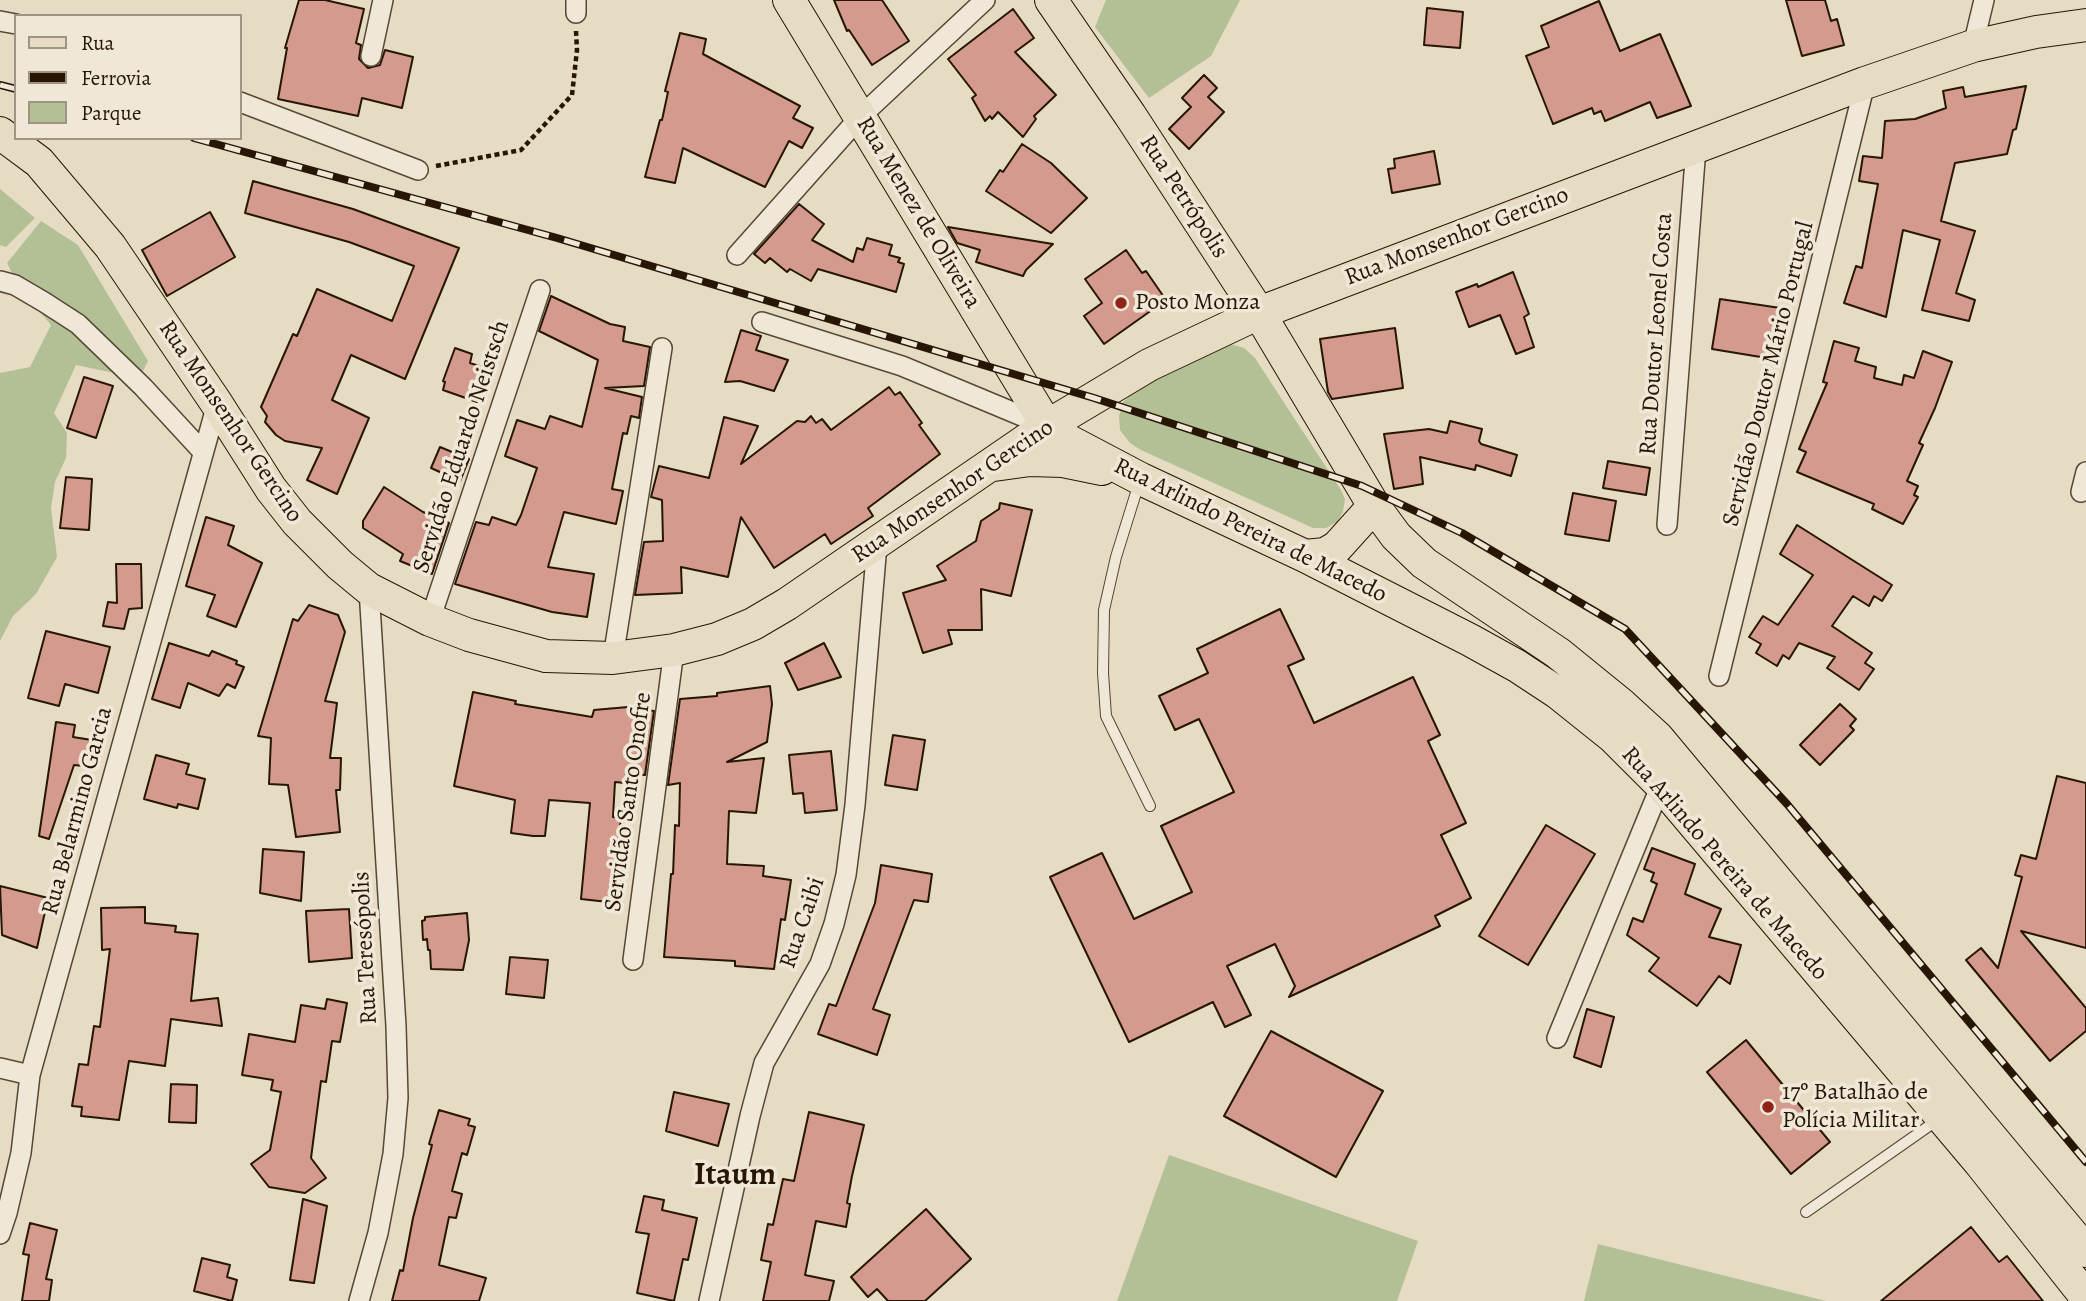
<!DOCTYPE html>
<meta charset="utf-8">
<style>
body{margin:0}
#map{position:relative;width:2086px;height:1301px;overflow:hidden;background:#e6dcc3;font-family:Alegreya,serif}
canvas{display:block}
.legend{position:absolute;left:14px;top:14px;width:228px;height:126px;box-sizing:border-box;background:#efe8d8;border:2px solid #9f9483;margin:0;padding:9px 12px;list-style:none;font-size:21px;color:#271603}
.legend li{display:flex;align-items:center;gap:14px;height:35px}
.legend b{width:35px;border:2px solid #9f9483}
</style>
<div id="map">
<canvas width="2086" height="1301"></canvas>
<ul class="legend">
<li><b style="height:9px;background:#e6dcc3"></b>Rua</li>
<li><b style="height:9px;background:#271603"></b>Ferrovia</li>
<li><b style="height:19px;background:#b3c095"></b>Parque</li>
</ul>
</div>
<script>
const ctx = document.querySelector('canvas').getContext('2d');
ctx.lineJoin = 'round';
function fill(path, color) { ctx.fillStyle = color; ctx.fill(path, 'evenodd'); }
const toPath = rows => new Path2D(rows.map(r => 'M' + r).join(''));
function strokePath(path, color, width, dash) { ctx.strokeStyle = color; ctx.lineWidth = width; ctx.lineCap = dash ? 'butt' : 'round'; ctx.setLineDash(dash || []); ctx.stroke(path); }
function write(font, color, halo, rows, align = 'center') {
  ctx.font = font + ' Alegreya,serif'; ctx.lineWidth = 7; ctx.setLineDash([]); ctx.textBaseline = 'middle'; ctx.strokeStyle = halo; ctx.fillStyle = color; for (const [text, x, y, turn = 0] of rows) {
    ctx.save(); ctx.translate(x, y); ctx.rotate((+turn || 0) * Math.PI / 180); ctx.textAlign = isNaN(turn) ? turn : align; if (halo) ctx.strokeText(text, 0, 0); ctx.fillText(text, 0, 0); ctx.restore();
  }
}
fill(toPath([
 [1106,0,1240,0,1211,56,1149,98,1095,27],
 [0,189,35,218,6,247,0,245],
 [41,221,78,245,148,361,141,375,119,374,76,365,54,413,67,433,66,458,55,482,51,508,57,557,36,594,13,616,0,641,0,373,30,367,51,325,19,287,7,263],
 [1230,344,1244,348,1255,358,1341,490,1345,499,1343,512,1337,522,1326,528,1313,528,1141,450,1130,443,1120,430,1119,416,1123,402,1135,391,1213,348],
 [1169,1155,1418,1241,1397,1301,1117,1301],
 [1598,1244,1826,1301,1584,1301]
]), '#b3c095');
const building = toPath([
 [299,0,325,0,364,9,356,43,361,45,359,59,368,68,380,65,385,50,413,57,402,108,362,98,358,116,278,99,287,48,285,48,299,0],
 [834,0,882,0,909,41,872,65,849,30,847,31,834,0],
 [1786,0,1825,0,1831,21,1837,19,1844,45,1802,56,1786,0],
 [1599,1,1620,51,1660,34,1691,106,1657,118,1650,102,1605,121,1601,111,1594,114,1592,108,1553,124,1526,56,1549,47,1541,26,1599,1],
 [1427,8,1463,12,1460,48,1424,45,1427,8],
 [1013,9,1034,38,1015,52,1056,95,1034,116,1036,119,1023,137,998,112,992,119,990,116,985,121,972,98,976,95,948,59,1013,9],
 [680,33,706,39,703,54,800,106,793,118,813,128,802,148,789,141,765,187,683,148,675,183,645,177,660,120,662,120,668,92,665,91,680,33],
 [1204,75,1217,88,1208,97,1224,112,1189,149,1169,129,1191,107,1182,98,1204,75],
 [2026,86,2016,129,2013,130,2007,154,1955,163,1941,221,1975,231,1956,293,1975,300,1969,321,1922,310,1940,240,1903,230,1886,317,1844,303,1856,266,1862,268,1878,184,1859,181,1863,156,1882,158,1885,121,1915,119,1946,108,1943,91,1963,87,1965,97,2026,86],
 [1022,144,1051,163,1087,198,1051,233,986,191,1000,170,1003,172,1022,144],
 [1434,151,1440,184,1392,193,1388,169,1395,168,1394,159,1434,151],
 [253,181,353,209,459,248,405,379,351,355,332,400,369,418,337,494,307,480,322,448,285,441,276,435,265,422,267,416,261,407,293,334,297,336,317,289,392,321,414,266,349,242,245,213,253,181],
 [799,204,824,224,812,240,853,262,857,248,863,250,867,238,892,245,889,255,900,258,898,262,904,264,896,292,818,269,811,281,790,269,787,272,770,258,765,263,754,254,799,204],
 [210,212,235,257,167,296,142,250,210,212],
 [948,227,1053,244,1026,270,1023,276,976,262,980,250,957,243,948,227],
 [1126,250,1142,273,1146,271,1166,300,1104,344,1084,316,1102,303,1085,279,1126,250],
 [1513,272,1529,314,1524,317,1534,347,1516,354,1500,315,1469,327,1456,292,1477,284,1478,287,1513,272],
 [551,296,610,324,625,327,623,341,650,347,644,386,605,388,642,397,639,418,631,416,627,434,623,433,612,489,623,491,616,524,564,512,548,567,594,574,587,617,552,612,455,584,476,522,489,525,492,517,516,525,521,515,537,468,505,456,517,420,545,429,550,416,582,427,598,360,539,331,551,296],
 [1720,299,1787,309,1779,360,1712,349,1720,299],
 [1395,328,1403,388,1332,399,1328,392,1320,339,1395,328],
 [741,330,761,336,756,350,788,360,774,391,740,381,725,382,741,330],
 [1834,341,1859,348,1855,361,1876,367,1874,378,1902,385,1904,375,1914,378,1923,351,1952,362,1935,408,1919,443,1923,445,1907,481,1918,486,1914,495,1918,497,1903,524,1872,509,1874,504,1797,472,1806,452,1799,449,1827,383,1823,382,1834,341],
 [455,348,472,354,470,363,488,369,477,402,443,390,445,382,443,381,455,348],
 [84,377,113,386,96,438,67,428,84,377],
 [889,387,895,395,900,392,922,423,919,425,940,454,868,508,873,516,831,544,825,534,774,568,741,517,728,577,681,567,682,593,635,595,644,542,663,541,662,500,651,497,659,466,709,478,724,417,758,426,741,464,797,421,805,422,811,416,816,423,822,419,831,430,889,387],
 [1450,421,1482,429,1479,441,1481,444,1517,455,1511,476,1476,465,1475,470,1420,457,1423,484,1394,489,1384,434,1429,429,1447,433,1450,421],
 [440,447,469,459,460,481,431,468,440,447],
 [1608,461,1650,468,1646,495,1603,488,1608,461],
 [66,477,92,479,89,530,60,528,66,477],
 [384,487,423,512,449,523,432,574,400,561,403,554,363,528,363,521,384,487],
 [1573,493,1616,501,1609,541,1565,534,1573,493],
 [1000,503,1032,510,1011,596,981,589,982,630,948,630,952,644,923,653,903,593,946,580,937,566,976,541,981,521,999,509,1000,503],
 [206,517,234,526,228,545,262,563,236,627,207,616,215,595,186,586,206,517],
 [1797,525,1892,585,1882,601,1874,596,1869,606,1853,596,1832,626,1872,653,1865,663,1874,669,1859,690,1827,668,1835,657,1799,643,1789,659,1783,655,1777,666,1756,653,1761,644,1749,637,1763,616,1778,625,1813,575,1780,554,1797,525],
 [116,564,141,564,142,608,129,609,124,629,103,626,108,602,117,603,116,564],
 [309,605,338,615,345,632,325,701,337,703,330,758,341,758,340,790,336,790,340,832,296,837,288,785,269,784,271,738,258,736,293,619,298,621,309,605],
 [1280,609,1304,659,1288,666,1314,723,1413,677,1440,735,1428,741,1466,823,1441,835,1471,898,1435,916,1440,926,1289,997,1295,986,1275,944,1227,966,1251,1015,1225,1027,1213,1002,1129,1042,1050,877,1102,853,1134,919,1192,892,1161,826,1234,792,1199,719,1175,730,1159,696,1208,673,1197,649,1280,609],
 [46,631,110,647,98,693,65,684,59,706,28,698,46,631],
 [169,643,209,656,212,651,237,661,236,664,244,667,235,688,227,684,219,696,188,683,180,708,152,699,169,643],
 [824,643,841,677,798,690,785,663,824,643],
 [770,686,772,704,767,742,727,762,764,758,756,813,729,811,727,864,764,866,763,876,791,880,785,920,781,919,774,969,735,966,735,961,664,957,671,874,673,874,675,825,679,826,680,783,668,785,680,699,717,696,717,693,770,686],
 [473,692,516,701,515,704,592,717,594,710,628,707,654,711,645,775,626,773,625,783,615,782,613,817,621,818,616,859,622,860,617,903,581,899,590,803,549,800,545,836,533,836,511,833,515,800,454,786,473,692],
 [1840,704,1856,719,1850,726,1854,730,1820,765,1800,745,1840,704],
 [56,722,75,725,73,737,98,741,94,767,74,765,49,839,39,836,56,722],
 [893,735,925,740,917,790,885,785,893,735],
 [831,751,837,810,805,813,803,793,793,794,789,755,831,751],
 [156,755,189,764,186,774,205,779,198,809,178,804,177,808,144,799,156,755],
 [2057,776,2086,783,2086,948,2021,931,2086,1008,2086,1031,2050,1061,1966,960,1981,948,1998,968,2022,877,2015,875,2021,855,2036,859,2057,776],
 [1546,825,1595,854,1528,965,1479,936,1546,825],
 [1652,848,1695,864,1685,894,1721,909,1709,937,1741,945,1730,984,1719,976,1697,1006,1649,971,1659,958,1627,935,1633,918,1643,922,1657,884,1651,881,1654,873,1644,869,1652,848],
 [263,849,304,852,301,901,260,893,263,849],
 [881,865,932,874,928,902,914,900,873,1009,890,1015,877,1055,818,1034,829,1004,836,1006,875,903,881,865],
 [0,886,48,898,37,948,2,935,0,886],
 [145,907,145,923,176,926,175,932,198,934,191,1001,218,998,222,1026,171,1019,165,1066,129,1061,119,1120,81,1116,82,1107,72,1106,79,1064,88,1065,94,1026,100,1027,110,949,102,950,101,908,145,907],
 [349,909,352,958,309,962,306,911,349,909],
 [467,913,469,940,463,970,431,969,430,950,428,950,427,939,423,940,422,921,425,920,425,917,467,913],
 [510,957,548,960,544,998,506,994,510,957],
 [327,999,347,1003,340,1042,332,1041,326,1082,321,1081,311,1158,326,1178,305,1193,269,1187,251,1164,270,1150,281,1092,271,1090,273,1080,242,1075,249,1034,295,1042,301,1005,325,1009,327,999],
 [1587,1009,1614,1017,1601,1067,1574,1057,1587,1009],
 [1271,1031,1383,1091,1336,1177,1224,1116,1271,1031],
 [1746,1040,1830,1142,1791,1174,1707,1072,1746,1040],
 [171,1084,197,1085,196,1123,169,1122,171,1084],
 [674,1092,729,1104,718,1146,666,1131,674,1092],
 [439,1110,470,1119,468,1125,475,1127,467,1155,462,1153,452,1191,462,1194,456,1218,449,1217,439,1265,486,1278,479,1301,392,1301,400,1270,403,1271,413,1218,432,1145,429,1144,439,1110],
 [809,1112,864,1125,852,1176,847,1203,850,1204,846,1227,816,1221,805,1275,834,1281,829,1301,763,1301,771,1262,761,1260,768,1224,773,1225,783,1179,794,1181,809,1112],
 [644,1196,664,1200,662,1210,697,1218,688,1260,683,1259,674,1301,637,1293,649,1234,636,1232,644,1196],
 [303,1199,327,1206,314,1283,290,1280,303,1199],
 [926,1209,971,1259,925,1301,888,1301,877,1289,868,1297,851,1277,926,1209],
 [30,1223,57,1230,46,1279,52,1280,49,1301,22,1301,29,1255,23,1254,30,1223],
 [1971,1227,1999,1262,2007,1256,2043,1301,1881,1301,1971,1227],
 [202,1258,230,1265,227,1277,237,1280,232,1301,194,1291,202,1258]
]);
fill(building, '#d39a8d');
strokePath(building, '#271603', 2);
const service = toPath([
 [1139,483,1116,557,1104,610,1103,673,1106,716,1150,806],
 [1806,1212,1939,1119]
]);
const minor = toPath([
 [576,13,576,0],
 [0,21,16,24],
 [1973,46,1984,0],
 [371,56,383,0],
 [240,102,418,170],
 [737,255,860,117,985,0],
 [0,281,15,285,44,302,78,324,143,387,203,452],
 [762,322,902,366,1046,426],
 [2081,492,2086,472],
 [1667,525,1696,147],
 [430,620,540,290],
 [613,658,662,348],
 [1719,676,1865,83],
 [633,960,674,650],
 [1557,1038,1661,785],
 [0,1068,30,1075],
 [0,1234,7,1213,21,1153,30,1075,217,404],
 [359,1301,378,1233,393,1154,398,1098,396,1026,369,589],
 [709,1301,750,1116,764,1063,820,964,834,924,846,875,855,805,877,544]
]);
const primary = toPath([
 [789,0,1047,426,1067,440,1141,479,1305,556,1470,640,1517,666,1558,693,1613,737,1661,785,1981,1164,2086,1297],
 [1051,0,1130,115,1259,313,1374,506,1396,536,1424,563,1558,653,1622,705,1657,737,2086,1251],
 [0,133,39,162,110,246,217,404,271,489,297,522,340,565,369,589,430,620,469,635,546,656,613,658,674,650,717,639,753,624,787,604,1047,426,1094,398,1149,365,1259,313,1865,83,1973,46,2036,32,2086,25],
 [994,465,1030,460,1063,461,1102,469],
 [1305,556,1325,554,1337,547,1374,506]
]);
strokePath(service, '#574833', 12);
strokePath(minor, '#574833', 22);
strokePath(primary, '#271603', 34);
strokePath(toPath([
 [436,166,521,150,572,95,577,50,576,31]
]), '#271603', 4.5, [5, 3.5]);
strokePath(service, '#efe8d8', 10);
strokePath(minor, '#efe8d8', 19);
strokePath(primary, '#e6dcc3', 32);
const rail = toPath([
 [0,85,16,89],
 [194,138,557,238,1094,398,1362,486,1462,533,1625,629,1787,804,2086,1162]
]);
strokePath(rail, '#271603', 8);
strokePath(rail, '#efe8d8', 5, [16]);
for (const [x, y, r, color] of [
 [1121,303,7,"#8f2418"],
 [1768,1107,7,"#8f2418"]
]) { const dot = new Path2D(); dot.arc(x, y, r, 0, 2 * Math.PI); ctx.fillStyle = color; ctx.fill(dot); strokePath(dot, '#efe8d8', 2.5); }
write('24px', '#271603', '#efe8d8', [
 ["Rua Petrópolis",1183,197,57],
 ["Rua Menez de Oliveira",918,213,59],
 ["Rua Monsenhor Gercino",1457,237,-21],
 ["Rua Doutor Leonel Costa",1657,334,-86],
 ["Servidão Doutor Mário Portugal",1769,374,-76],
 ["Rua Monsenhor Gercino",230,422,56],
 ["Servidão Eduardo Neistsch",462,447,-72],
 ["Rua Monsenhor Gercino",953,492,-34],
 ["Rua Arlindo Pereira de Macedo",1250,531,26],
 ["Servidão Santo Onofre",629,802,-82],
 ["Rua Belarmino Garcia",78,811,-75],
 ["Rua Arlindo Pereira de Macedo",1724,864,49],
 ["Rua Caibi",803,923,-71],
 ["Rua Teresópolis",366,948,-93]
]);
write('24px', '#271603', '#efe8d8', [
 ["Posto Monza",1135,303],
 ["17º Batalhão de",1782,1093],
 ["Polícia Militar",1782,1121]
], 'left');
write('bold 32px', '#271603', '#efe8d8', [
 ["Itaum",735,1176]
]);
</script>
